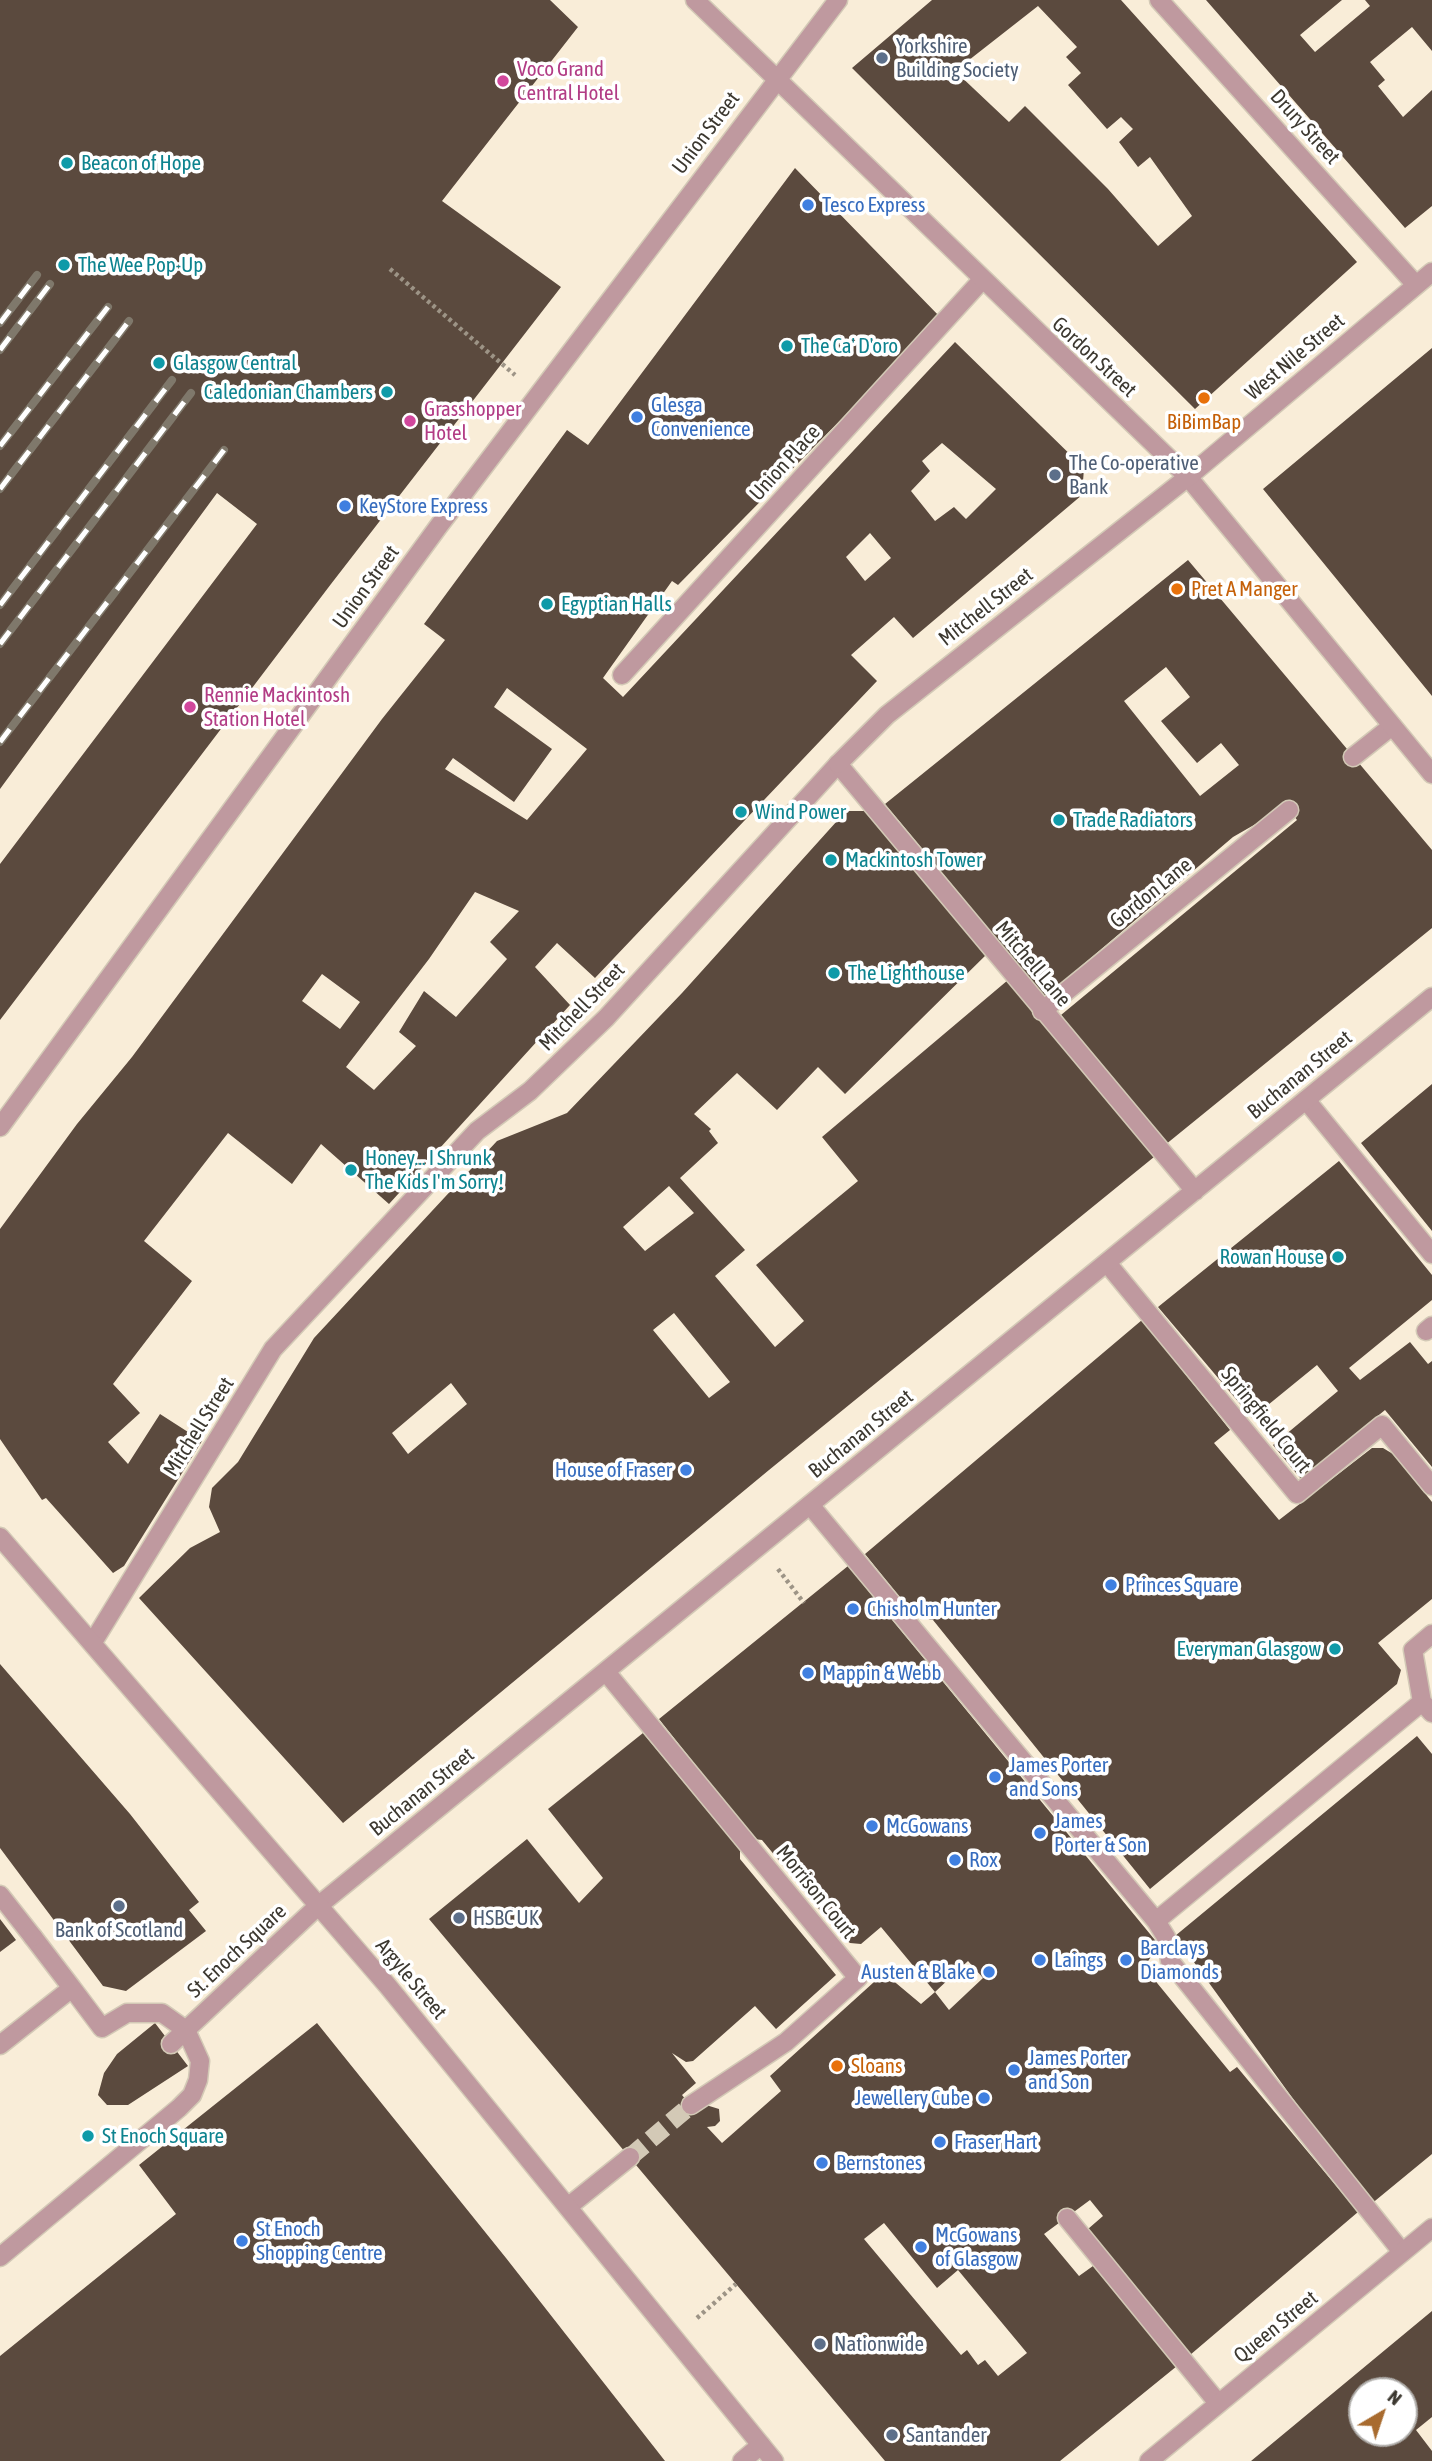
<!DOCTYPE html>
<style>
body{margin:0}
#map{position:relative;width:1432px;height:2461px;overflow:hidden;background:#f9edd8;font-family:"Asap Condensed",sans-serif}
canvas{display:block}
.north{position:absolute;left:1348px;top:2377px;width:70px;height:70px;box-sizing:border-box;background:#fff;border:2px solid #b1afac;border-radius:50%;rotate:39deg;font-size:19px;font-weight:700;line-height:28px;text-align:center;color:#3c3830}
.north::after{content:'';display:block;margin:auto;width:24px;height:32px;background:#a86b2f;clip-path:polygon(50% 0,100% 100%,50% 72%,0 100%)}
</style>
<div id="map">
<canvas width="1432" height="2461"></canvas>
<div class="north">N</div>
</div>
<script>
const ctx = document.querySelector('canvas').getContext('2d');
ctx.lineJoin = 'round';
function fill(path, color) { ctx.fillStyle = color; ctx.fill(path, 'evenodd'); }
const toPath = rows => new Path2D(rows.map(r => 'M' + r).join(''));
function strokePath(path, color, width, dash) { ctx.strokeStyle = color; ctx.lineWidth = width; ctx.lineCap = dash ? 'butt' : 'round'; ctx.setLineDash(dash || []); ctx.stroke(path); }
function write(font, color, halo, rows, align = 'center') {
  ctx.font = font + ' "Asap Condensed",sans-serif'; ctx.lineWidth = 7; ctx.setLineDash([]); ctx.textBaseline = 'middle'; ctx.strokeStyle = halo; ctx.fillStyle = color; for (const [text, x, y, turn = 0] of rows) {
    ctx.save(); ctx.translate(x, y); ctx.rotate((+turn || 0) * Math.PI / 180); ctx.textAlign = isNaN(turn) ? turn : align; if (halo) ctx.strokeText(text, 0, 0); ctx.fillText(text, 0, 0); ctx.restore();
  }
}
fill(toPath([
 [0,0,550,0,578,27,442,201,561,287,331,584,0,1020,0,864,257,524,217,493,0,789],
 [932,0,1121,0,1357,262,1195,409,852,68],
 [1038,6,1077,47,1066,57,1081,73,1068,85,1107,129,1121,117,1133,129,1119,142,1138,167,1150,157,1192,216,1158,246,1108,189,1025,106,1009,122,955,71],
 [1206,0,1342,0,1300,35,1315,52,1370,6,1365,0,1432,0,1432,51,1412,27,1370,62,1385,80,1378,86,1403,117,1432,90,1432,206,1405,228],
 [795,168,941,318,678,585,672,581,603,678,623,697,955,342,1084,468,1082,495,913,638,894,617,851,655,877,681,595,978,557,943,535,967,570,1005,389,1204,321,1144,292,1184,228,1133,144,1241,192,1281,113,1384,140,1413,108,1442,128,1464,160,1414,202,1441,124,1566,113,1573,46,1498,42,1500,0,1439,0,1229,77,1124,132,1057,382,719,445,640,424,624,567,430,588,445],
 [942,443,996,489,966,519,954,507,935,521,911,491,930,471,922,461],
 [870,533,891,558,865,581,846,557],
 [507,688,587,749,527,820,445,769,453,758,514,802,552,749,494,707],
 [475,892,519,911,490,942,507,959,456,1017,424,991,399,1032,416,1046,374,1090,346,1067,429,959],
 [322,974,360,1002,340,1029,302,1001],
 [1432,348,1432,696,1263,489],
 [1188,560,1432,850,1432,928,1165,1145,1061,1015,1297,820,1287,806,1233,837,1045,997,885,804],
 [1166,667,1190,697,1161,721,1197,763,1221,743,1239,765,1200,796,1124,701],
 [846,811,870,811,887,825,891,843,989,952,845,1094,818,1067,777,1110,737,1073,694,1114,711,1129,709,1131,718,1143,680,1178,745,1250,715,1276,775,1347,804,1321,756,1265,858,1181,822,1137,1008,980,1154,1157,769,1470,343,1823,139,1598,190,1548,220,1532,209,1507,212,1488,238,1462,314,1338,497,1141,567,1113,682,993],
 [669,1186,694,1213,645,1251,623,1227],
 [674,1313,730,1382,709,1398,653,1330],
 [451,1383,467,1404,408,1454,392,1433],
 [1432,1084,1432,1231,1361,1143],
 [1339,1161,1432,1275,1432,1300,1349,1368,1360,1380,1410,1342,1428,1364,1432,1361,1432,1467,1385,1410,1301,1479,1273,1445,1338,1391,1317,1365,1252,1418,1158,1307],
 [1142,1320,1230,1430,1214,1443,1279,1520,1372,1448,1383,1448,1393,1454,1432,1502,1432,1599,1378,1643,1401,1670,1397,1684,1150,1889,933,1620,915,1616,865,1554],
 [848,1566,1159,1945,1144,1967,1230,2072,1237,2067,1358,2212,1190,2355,1088,2229,1103,2216,1090,2200,1044,2234,1079,2276,1093,2266,1177,2366,1060,2461,885,2461,429,1919,527,1839,579,1903,603,1878,548,1809,643,1733,740,1850,740,1859,836,1975,776,2029,755,2006,693,2061,686,2062,672,2053,696,2083,682,2095,696,2112,706,2105,719,2109,720,2121,715,2126,707,2127,722,2143,781,2091,770,2076,884,1973,921,2004,935,1992,881,1927,861,1944,850,1943,842,1937,762,1840,754,1839,659,1719],
 [968,1961,983,1978,949,2010,935,1992],
 [884,2223,937,2288,958,2270,1027,2353,998,2376,985,2360,978,2365,967,2350,961,2355,864,2239],
 [0,1664,130,1814,199,1902,189,1910,206,1931,126,1991,103,1986,0,1848],
 [1417,1736,1432,1754,1432,2154,1370,2205,1175,1936],
 [0,1919,16,1940,0,1952],
 [155,2023,188,2066,128,2105,107,2105,98,2095,104,2073,117,2054],
 [317,2023,506,2258,665,2461,0,2461,0,2356,176,2214,139,2165],
 [1432,2311,1432,2417,1416,2430,1432,2451,1432,2461,1251,2461],
 [1362,2391,1404,2391,1404,2433,1362,2433]
]), '#5b4a3e');
strokePath(toPath([
 [630,2157,691,2105]
]), '#d3c9b6', 18, [18, 9]);
const service = toPath([
 [622,675,981,281],
 [1353,757,1392,726],
 [1042,1011,1289,810],
 [1306,1100,1432,1254],
 [1107,1263,1297,1494,1382,1425,1432,1486],
 [1426,1331,1432,1326],
 [810,1505,1156,1921,1166,1937,1170,1961,1402,2252],
 [1432,1634,1413,1650,1422,1702,1432,1713],
 [93,1642,273,1349,477,1131,530,1091,606,1018,838,764],
 [1156,1921,1422,1702],
 [1067,2218,1218,2403],
 [742,2461,761,2445]
]);
const pedestrian = toPath([
 [1188,477,1432,774],
 [838,764,1195,1191],
 [606,1672,858,1978,786,2042,691,2105],
 [33,1937,72,1988],
 [171,2044,318,1906,1432,997],
 [0,2045,72,1988,102,2028,127,2013,162,2013,186,2030,200,2061,198,2080,192,2095,179,2108,0,2257],
 [569,2206,630,2157]
]);
const minor = toPath([
 [695,0,1188,477],
 [1159,0,1416,285],
 [838,764,887,715,1188,477,1432,272],
 [0,1127,438,527,838,0],
 [0,1537,387,1985,774,2461],
 [0,1895,33,1937],
 [1149,2461,1432,2228]
]);
strokePath(service, '#d3c9b6', 21);
strokePath(pedestrian, '#d3c9b6', 21);
strokePath(minor, '#d3c9b6', 21);
strokePath(toPath([
 [390,269,515,375],
 [778,1569,804,1603],
 [697,2318,736,2284]
]), '#9d9486', 4.5, [3.5, 3.5]);
strokePath(service, '#bf999f', 18);
strokePath(pedestrian, '#bf999f', 18);
strokePath(minor, '#bf999f', 18);
const rail = toPath([
 [0,323,37,275],
 [0,350,50,284],
 [0,446,108,307],
 [0,489,129,321],
 [0,605,172,380],
 [0,644,191,393],
 [0,742,224,450]
]);
strokePath(rail, '#7f786b', 8);
strokePath(rail, '#fff', 5, [16]);
for (const [x, y, r, color] of [
 [882,58,7,"#5c6f8a"],
 [503,81,7,"#d1479c"],
 [67,163,7,"#0f9aa8"],
 [808,205,7,"#3f7fe0"],
 [64,265,7,"#0f9aa8"],
 [787,346,7,"#0f9aa8"],
 [159,363,7,"#0f9aa8"],
 [387,392,7,"#0f9aa8"],
 [1204,398,7,"#e8710a"],
 [637,417,7,"#3f7fe0"],
 [410,421,7,"#d1479c"],
 [1055,475,7,"#5c6f8a"],
 [345,506,7,"#3f7fe0"],
 [1177,589,7,"#e8710a"],
 [547,604,7,"#0f9aa8"],
 [190,707,7,"#d1479c"],
 [741,812,7,"#0f9aa8"],
 [1059,820,7,"#0f9aa8"],
 [831,860,7,"#0f9aa8"],
 [834,973,7,"#0f9aa8"],
 [351,1170,7,"#0f9aa8"],
 [1338,1257,7,"#0f9aa8"],
 [686,1470,7,"#3f7fe0"],
 [1111,1585,7,"#3f7fe0"],
 [853,1609,7,"#3f7fe0"],
 [1335,1649,7,"#0f9aa8"],
 [808,1673,7,"#3f7fe0"],
 [995,1777,7,"#3f7fe0"],
 [872,1826,7,"#3f7fe0"],
 [1040,1833,7,"#3f7fe0"],
 [955,1860,7,"#3f7fe0"],
 [119,1906,7,"#5c6f8a"],
 [459,1918,7,"#5c6f8a"],
 [1040,1960,7,"#3f7fe0"],
 [1126,1960,7,"#3f7fe0"],
 [989,1972,7,"#3f7fe0"],
 [837,2066,7,"#e8710a"],
 [1014,2070,7,"#3f7fe0"],
 [984,2098,7,"#3f7fe0"],
 [88,2136,7,"#0f9aa8"],
 [940,2142,7,"#3f7fe0"],
 [822,2163,7,"#3f7fe0"],
 [242,2241,7,"#3f7fe0"],
 [921,2247,7,"#3f7fe0"],
 [820,2344,7,"#5c6f8a"],
 [892,2435,7,"#5c6f8a"]
]) { const dot = new Path2D(); dot.arc(x, y, r, 0, 2 * Math.PI); ctx.fillStyle = color; ctx.fill(dot); strokePath(dot, '#fff', 2.5); }
write('21px', '#4e5e75', '#fff', [
 ["Yorkshire",896,46],
 ["Building Society",896,70],
 ["The Co-operative",1069,463],
 ["Bank",1069,487],
 ["HSBC UK",473,1918],
 ["Bank of Scotland",119,1930,"center"],
 ["Nationwide",834,2344],
 ["Santander",906,2435]
], 'left');
write('21px', '#b23c85', '#fff', [
 ["Voco Grand",517,69],
 ["Central Hotel",517,93],
 ["Grasshopper",424,409],
 ["Hotel",424,433],
 ["Rennie Mackintosh",204,695],
 ["Station Hotel",204,719]
], 'left');
write('21px', '#3c3830', '#fff', [
 ["Drury Street",1305,127,48],
 ["Union Street",706,133,-53],
 ["Gordon Street",1094,357,43],
 ["West Nile Street",1295,357,-40],
 ["Union Place",785,463,-48],
 ["Union Street",366,587,-54],
 ["Mitchell Street",986,607,-38],
 ["Gordon Lane",1151,893,-39],
 ["Mitchell Lane",1033,964,50],
 ["Mitchell Street",582,1007,-46],
 ["Buchanan Street",1300,1075,-39],
 ["Springfield Court",1266,1420,51],
 ["Mitchell Street",199,1427,-58],
 ["Buchanan Street",861,1434,-39],
 ["Buchanan Street",422,1792,-39],
 ["Morrison Court",816,1892,51],
 ["St. Enoch Square",237,1951,-43],
 ["Argyle Street",411,1979,50],
 ["Queen Street",1276,2327,-39]
]);
write('21px', '#0d838f', '#fff', [
 ["Beacon of Hope",81,163],
 ["The Wee Pop-Up",78,265],
 ["The Ca' D'oro",801,346],
 ["Glasgow Central",173,363],
 ["Caledonian Chambers",373,392,"right"],
 ["Egyptian Halls",561,604],
 ["Wind Power",755,812],
 ["Trade Radiators",1073,820],
 ["Mackintosh Tower",845,860],
 ["The Lighthouse",848,973],
 ["Honey... I Shrunk",365,1158],
 ["The Kids I'm Sorry!",365,1182],
 ["Rowan House",1324,1257,"right"],
 ["Everyman Glasgow",1321,1649,"right"],
 ["St Enoch Square",102,2136]
], 'left');
write('21px', '#366cbe', '#fff', [
 ["Tesco Express",822,205],
 ["Glesga",651,405],
 ["Convenience",651,429],
 ["KeyStore Express",359,506],
 ["House of Fraser",672,1470,"right"],
 ["Princes Square",1125,1585],
 ["Chisholm Hunter",867,1609],
 ["Mappin & Webb",822,1673],
 ["James Porter",1009,1765],
 ["and Sons",1009,1789],
 ["James",1054,1821],
 ["Porter & Son",1054,1845],
 ["McGowans",886,1826],
 ["Rox",969,1860],
 ["Barclays",1140,1948],
 ["Diamonds",1140,1972],
 ["Laings",1054,1960],
 ["Austen & Blake",975,1972,"right"],
 ["James Porter",1028,2058],
 ["and Son",1028,2082],
 ["Jewellery Cube",970,2098,"right"],
 ["Fraser Hart",954,2142],
 ["Bernstones",836,2163],
 ["St Enoch",256,2229],
 ["Shopping Centre",256,2253],
 ["McGowans",935,2235],
 ["of Glasgow",935,2259]
], 'left');
write('21px', '#c56008', '#fff', [
 ["BiBimBap",1204,422,"center"],
 ["Pret A Manger",1191,589],
 ["Sloans",851,2066]
], 'left');
</script>
